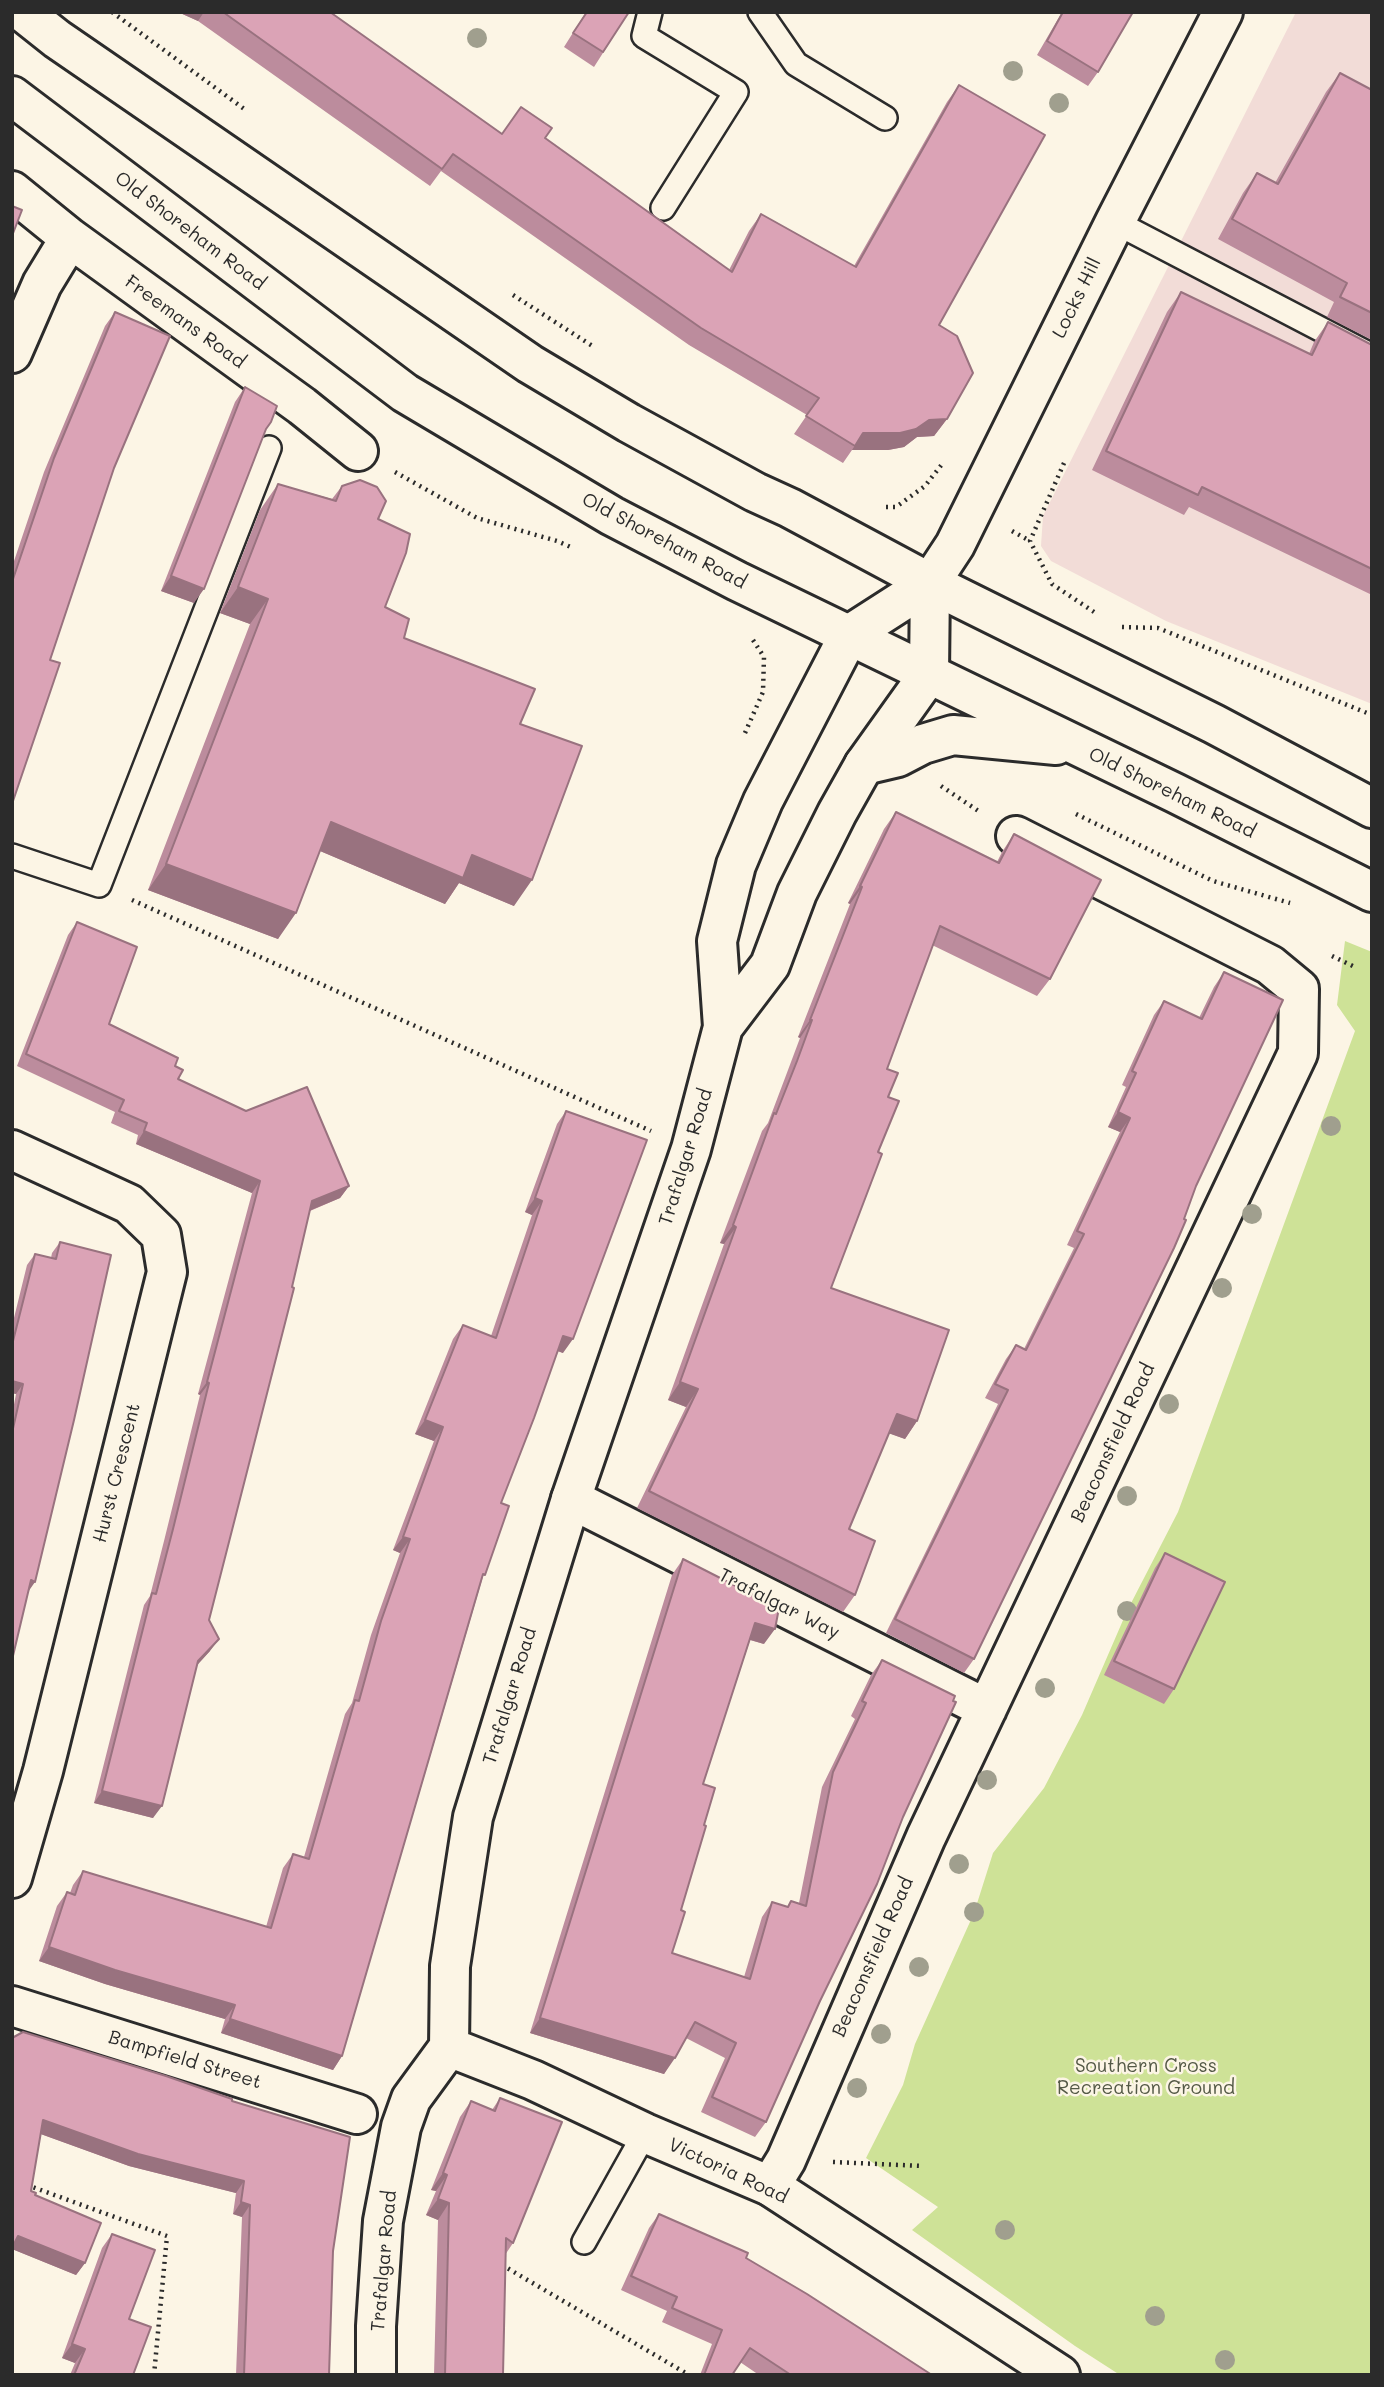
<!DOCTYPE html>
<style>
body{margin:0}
#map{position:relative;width:1384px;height:2387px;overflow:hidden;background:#fcf5e5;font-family:Mali,sans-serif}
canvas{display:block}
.frame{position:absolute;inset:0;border:14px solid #2b2b2b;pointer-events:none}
</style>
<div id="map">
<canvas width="1384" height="2387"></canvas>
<div class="frame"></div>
</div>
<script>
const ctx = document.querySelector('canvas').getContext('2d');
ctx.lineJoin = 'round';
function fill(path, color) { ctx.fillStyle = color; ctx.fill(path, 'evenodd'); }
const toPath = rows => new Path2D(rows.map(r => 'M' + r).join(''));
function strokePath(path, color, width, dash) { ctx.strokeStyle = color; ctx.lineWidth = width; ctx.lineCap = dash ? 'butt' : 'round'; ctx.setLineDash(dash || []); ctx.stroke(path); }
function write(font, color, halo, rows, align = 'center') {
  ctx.font = font + ' Mali,sans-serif'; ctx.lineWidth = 5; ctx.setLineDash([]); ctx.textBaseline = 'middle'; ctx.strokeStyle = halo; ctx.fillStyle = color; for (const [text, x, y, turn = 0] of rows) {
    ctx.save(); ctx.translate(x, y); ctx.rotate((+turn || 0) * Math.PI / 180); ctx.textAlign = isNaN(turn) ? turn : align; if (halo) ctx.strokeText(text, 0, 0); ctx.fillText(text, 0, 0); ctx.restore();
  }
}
fill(toPath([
 [1296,12,1372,12,1372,704,1166,621,1051,561,1041,546,1043,516]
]), '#f2dcd7');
fill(toPath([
 [1345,941,1372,952,1372,2375,1120,2375,1075,2346,912,2230,938,2207,866,2158,903,2085,915,2044,974,1913,993,1853,1044,1788,1082,1715,1127,1611,1178,1512,1355,1031,1337,1005]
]), '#cee297');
const service = toPath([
 [650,12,644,36,736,92,663,208],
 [760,12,796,64,885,118],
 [1115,222,1372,356],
 [12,856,99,885,269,448],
 [584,2242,645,2133]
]);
const minor = toPath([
 [12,191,70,238,302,406,358,451],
 [12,353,42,284,70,238],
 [12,1150,129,1204,161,1235,167,1272,43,1771,12,1878],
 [571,1499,987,1709],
 [12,2006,357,2114],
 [770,2186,786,2160,926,1837,1298,1053,1299,989,1270,965,1016,836]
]);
const tertiary = toPath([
 [930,583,955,545,1115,222,1223,12]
]);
const secondary = toPath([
 [723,1027,770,965,797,893,837,813,864,765,929,674,930,583],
 [449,2047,533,2080,645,2133,770,2186,1060,2375],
 [376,2375,376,2326,383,2221,401,2127,411,2099,449,2047,450,1966,473,1817,571,1499,691,1149,723,1027,717,941,736,865,763,801,849,635,930,583]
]);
const primary = toPath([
 [23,12,57,39,530,364,629,423,755,492,790,508,930,583,1214,724,1372,808],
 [12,96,405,393,612,516,737,581,1175,793,1372,892],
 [864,765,898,757,923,744,953,735,1056,745]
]);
strokePath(service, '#2b2b2b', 28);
strokePath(minor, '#2b2b2b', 44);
strokePath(tertiary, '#2b2b2b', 44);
strokePath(secondary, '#2b2b2b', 44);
strokePath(primary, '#2b2b2b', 44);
strokePath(toPath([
 [112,12,247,111],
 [513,295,594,347],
 [1064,463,1030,541,1052,584,1094,612],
 [395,472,477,518,557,541,573,548],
 [886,507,896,507,925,486,943,463],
 [1012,531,1030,541],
 [1122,627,1158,628,1372,715],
 [745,733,763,692,764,657,753,640],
 [941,786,980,812],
 [1076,814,1213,881,1290,903],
 [132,900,651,1131],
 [1332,956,1357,968],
 [833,2162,923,2166],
 [27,2185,167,2236,154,2375],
 [502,2265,689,2375]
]), '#2b2b2b', 4.5, [2, 5]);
strokePath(service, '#fcf5e5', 23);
strokePath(minor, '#fcf5e5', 38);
strokePath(tertiary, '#fcf5e5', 38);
strokePath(secondary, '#fcf5e5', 38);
strokePath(primary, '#fcf5e5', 38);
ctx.fillStyle = '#a09f8e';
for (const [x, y] of [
 [477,38],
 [1013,71],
 [1059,103],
 [1331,1126],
 [1252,1214],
 [1222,1288],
 [1169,1404],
 [1127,1496],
 [1127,1611],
 [1045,1688],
 [987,1780],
 [959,1864],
 [974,1912],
 [919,1967],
 [881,2034],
 [857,2088],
 [1005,2230],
 [1155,2316],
 [1225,2360]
]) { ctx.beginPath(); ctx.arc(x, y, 10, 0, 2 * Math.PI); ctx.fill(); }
fill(toPath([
 [178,12,330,12,502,134,545,138,729,270,749,231,761,214,854,266,947,102,959,85,939,325,947,419,934,436,917,437,904,447,888,450,852,450,843,463,794,434,807,415,689,345,441,171,430,186,198,21],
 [586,12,629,12,594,67,564,47],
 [1062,12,1133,12,1098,72,1088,86,1037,55],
 [1340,73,1372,90,1372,340,1327,317,1334,302,1218,239,1243,193,1257,173,1275,183,1326,92],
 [1181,292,1309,354,1314,342,1328,322,1372,345,1372,595,1189,507,1184,515,1092,470,1167,312],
 [115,312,114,468,50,660,12,804,12,567,44,472,105,326],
 [245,387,271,422,265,431,194,603,161,591,235,402],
 [278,484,332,499,342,486,378,519,385,607,404,638,520,724,514,906,459,883,445,904,320,851,278,939,148,890,250,624,220,613,260,510],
 [896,812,997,862,1002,852,1014,834,1050,979,1037,996,932,945,887,1069,888,1097,878,1152,831,1288,917,1421,905,1439,889,1433,849,1529,855,1595,843,1612,637,1508,686,1407,668,1400,724,1244,720,1243,762,1131,768,1123,785,1078,800,1038,798,1037,850,904,848,903,884,829],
 [77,922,109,1024,175,1066,178,1079,349,1186,340,1198,310,1211,209,1620,210,1651,197,1665,153,1818,94,1803,144,1605,150,1596,164,1541,200,1395,198,1394,252,1193,136,1144,138,1135,111,1123,115,1112,17,1066,68,935],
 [1224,972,974,1659,964,1673,886,1633,998,1404,985,1398,1006,1359,1016,1345,1024,1349,1074,1248,1067,1245,1120,1132,1108,1127,1126,1087,1122,1085,1154,1015,1164,1001,1199,1018,1214,987],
 [566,1111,563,1353,557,1351,501,1503,482,1580,342,2056,333,2070,221,2033,225,2019,105,1984,39,1961,57,1906,67,1892,70,1893,73,1885,83,1871,266,1927,283,1868,293,1854,304,1857,345,1714,352,1703,371,1635,400,1553,393,1550,434,1441,415,1434,453,1339,463,1325,491,1336,532,1215,525,1212,557,1124],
 [60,1242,28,1591,12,1660,12,1415,16,1394,12,1393,12,1326,27,1265,35,1254,51,1258,52,1253],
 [1165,1553,1174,1689,1164,1704,1104,1675,1155,1568],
 [683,1559,764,1644,750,1640,703,1784,704,1825,681,1910,672,1953,744,1977,762,1917,772,1902,787,1907,791,1901,799,1903,822,1787,855,1719,851,1716,871,1675,882,1660,903,1817,766,2122,755,2137,701,2112,725,2058,686,2038,664,2074,530,2033,672,1575],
 [12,2038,232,2101,333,2251,329,2375,236,2375,242,2217,233,2214,236,2193,129,2166,41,2134,31,2191,35,2195,85,2263,76,2275,12,2249],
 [500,2098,513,2243,505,2255,503,2375,434,2375,438,2220,426,2215,436,2191,431,2190,460,2117,471,2101,492,2110],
 [659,2214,746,2258,932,2375,759,2375,740,2362,732,2375,700,2375,712,2344,662,2322,667,2311,621,2290,649,2228],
 [112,2234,133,2375,70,2375,75,2363,62,2358,102,2248]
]), '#bc8c9d');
fill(toPath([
 [178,12,204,12,198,21],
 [947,419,934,436,917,437,904,447,888,450,852,450,863,433,929,420],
 [171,576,204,589,194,603,161,591],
 [238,587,268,599,250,624,220,613],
 [331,822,472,855,532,880,514,906,459,883,445,904,313,848],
 [166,864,296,913,278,939,148,890],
 [860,886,862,887,850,904,848,903],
 [810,1020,812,1020,800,1038,798,1037],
 [1118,1112,1130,1118,1120,1132,1108,1127],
 [144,1131,260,1181,252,1193,136,1144],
 [349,1186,340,1198,304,1213,312,1201],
 [535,1198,542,1201,532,1215,525,1212],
 [733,1225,736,1227,724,1244,720,1243],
 [563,1336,573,1339,563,1353,553,1349],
 [12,1381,23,1384,16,1394,12,1393],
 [207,1382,209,1383,200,1395,198,1394],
 [680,1382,698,1389,686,1407,668,1400],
 [897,1414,917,1421,905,1439,885,1432],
 [425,1420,443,1427,434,1441,415,1434],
 [403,1537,410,1539,400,1553,393,1550],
 [31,1580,35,1582,28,1592],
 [755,1623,775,1629,764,1644,744,1638],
 [219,1639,210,1651,190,1673,198,1661],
 [102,1791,162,1806,153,1818,94,1803],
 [49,1947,235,2005,225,2019,105,1984,39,1961],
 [540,2018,675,2058,664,2074,530,2033],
 [230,2019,342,2056,333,2070,221,2033],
 [43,2120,244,2181,236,2193,129,2166,35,2132],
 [443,2173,447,2175,436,2191,431,2190],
 [438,2199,449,2203,438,2220,426,2215],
 [241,2202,250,2205,242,2217,233,2214],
 [18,2236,85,2263,76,2275,12,2249,12,2244],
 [72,2344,85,2349,75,2363,62,2358]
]), '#99727f');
const building = toPath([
 [223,12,330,12,502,134,521,107,552,128,545,138,732,272,761,214,856,267,959,85,1045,135,939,325,957,336,973,373,947,419,929,420,916,429,900,433,863,433,855,446,806,416,819,398,701,328,453,154,442,169,223,12],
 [587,12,629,12,603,52,573,33,587,12],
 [1063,12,1133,12,1098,72,1047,41,1063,12],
 [1340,73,1372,90,1372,313,1340,297,1347,283,1232,219,1257,173,1278,184,1340,73],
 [12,206,22,210,12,236,12,206],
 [1181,292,1312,355,1328,322,1372,345,1372,569,1202,487,1198,495,1106,451,1181,292],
 [115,312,170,336,114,468,50,660,60,663,12,804,12,582,54,458,115,312],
 [245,387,277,406,271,422,266,429,204,589,171,576,245,387],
 [360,480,377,487,386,501,378,519,410,534,406,553,385,607,409,619,404,638,535,689,520,724,582,746,532,880,472,855,463,878,331,822,296,913,166,864,268,599,238,587,278,484,336,501,342,486,360,480],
 [896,812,999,863,1014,834,1101,880,1050,979,940,926,887,1069,898,1073,888,1097,899,1101,878,1152,882,1154,831,1288,949,1330,917,1421,897,1414,849,1529,875,1541,855,1595,649,1491,698,1389,680,1382,736,1227,733,1225,774,1113,776,1114,797,1061,812,1020,810,1020,862,887,860,886,896,812],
 [77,922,137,947,109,1024,178,1058,175,1066,183,1070,178,1079,246,1111,307,1087,349,1186,312,1201,292,1287,294,1288,209,1620,219,1639,198,1661,162,1806,102,1791,152,1593,156,1594,173,1529,209,1383,207,1382,260,1181,144,1131,147,1123,119,1111,124,1100,26,1054,77,922],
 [1224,972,1283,1000,1196,1186,1184,1219,1186,1220,1174,1248,974,1659,895,1619,1008,1390,995,1384,1016,1345,1026,1350,1084,1234,1077,1231,1130,1118,1118,1112,1136,1073,1132,1071,1164,1001,1202,1019,1224,972],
 [566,1111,647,1140,573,1339,563,1336,534,1418,501,1503,509,1506,485,1575,483,1574,342,2056,230,2019,235,2005,115,1970,49,1947,67,1892,75,1895,83,1871,271,1928,293,1854,309,1859,355,1700,359,1701,381,1621,410,1539,403,1537,443,1427,425,1420,463,1325,496,1338,542,1201,535,1198,566,1111],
 [60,1242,111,1255,74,1420,35,1582,31,1580,12,1660,12,1433,23,1384,12,1381,12,1345,35,1254,56,1259,60,1242],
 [1165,1553,1225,1582,1174,1689,1114,1661,1165,1553],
 [683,1559,779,1608,775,1629,755,1623,703,1784,715,1788,704,1825,706,1826,681,1910,685,1912,672,1953,750,1979,772,1902,788,1907,791,1901,806,1906,833,1772,866,1703,862,1701,882,1660,955,1696,953,1701,956,1702,903,1817,877,1884,820,2001,766,2122,712,2097,736,2043,695,2022,675,2058,540,2018,683,1559],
 [23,2032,166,2076,232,2099,232,2101,350,2137,333,2251,329,2375,244,2375,250,2205,241,2202,244,2181,138,2154,43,2120,31,2191,36,2193,35,2195,101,2223,85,2263,18,2236,12,2248,12,2038,23,2032],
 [500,2098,562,2122,513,2243,506,2238,503,2375,445,2375,449,2203,438,2199,447,2175,443,2173,471,2101,495,2111,500,2098],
 [659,2214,748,2253,746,2258,807,2294,932,2375,791,2375,750,2348,732,2375,704,2375,722,2330,672,2308,677,2297,631,2276,659,2214],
 [112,2234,155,2250,129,2319,151,2327,133,2375,74,2375,85,2349,72,2344,112,2234]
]);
fill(building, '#dba3b6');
strokePath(building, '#99727f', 2);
write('19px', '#2b2b2b', '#fcf5e5', [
 ["Old Shoreham Road",190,231,37],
 ["Locks Hill",1077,298,-64],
 ["Freemans Road",185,322,36],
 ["Old Shoreham Road",664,541,28],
 ["Old Shoreham Road",1172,793,26],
 ["Trafalgar Road",686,1157,-73],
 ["Beaconsfield Road",1113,1443,-65],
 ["Hurst Crescent",117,1473,-76],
 ["Trafalgar Way",779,1604,27],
 ["Trafalgar Road",510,1696,-73],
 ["Beaconsfield Road",873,1957,-66],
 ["Bampfield Street",185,2060,17],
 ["Victoria Road",728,2171,25],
 ["Trafalgar Road",384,2261,-85]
]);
write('19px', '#545946', '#fcf5e5', [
 ["Southern Cross",1146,2066],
 ["Recreation Ground",1146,2088]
]);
</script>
